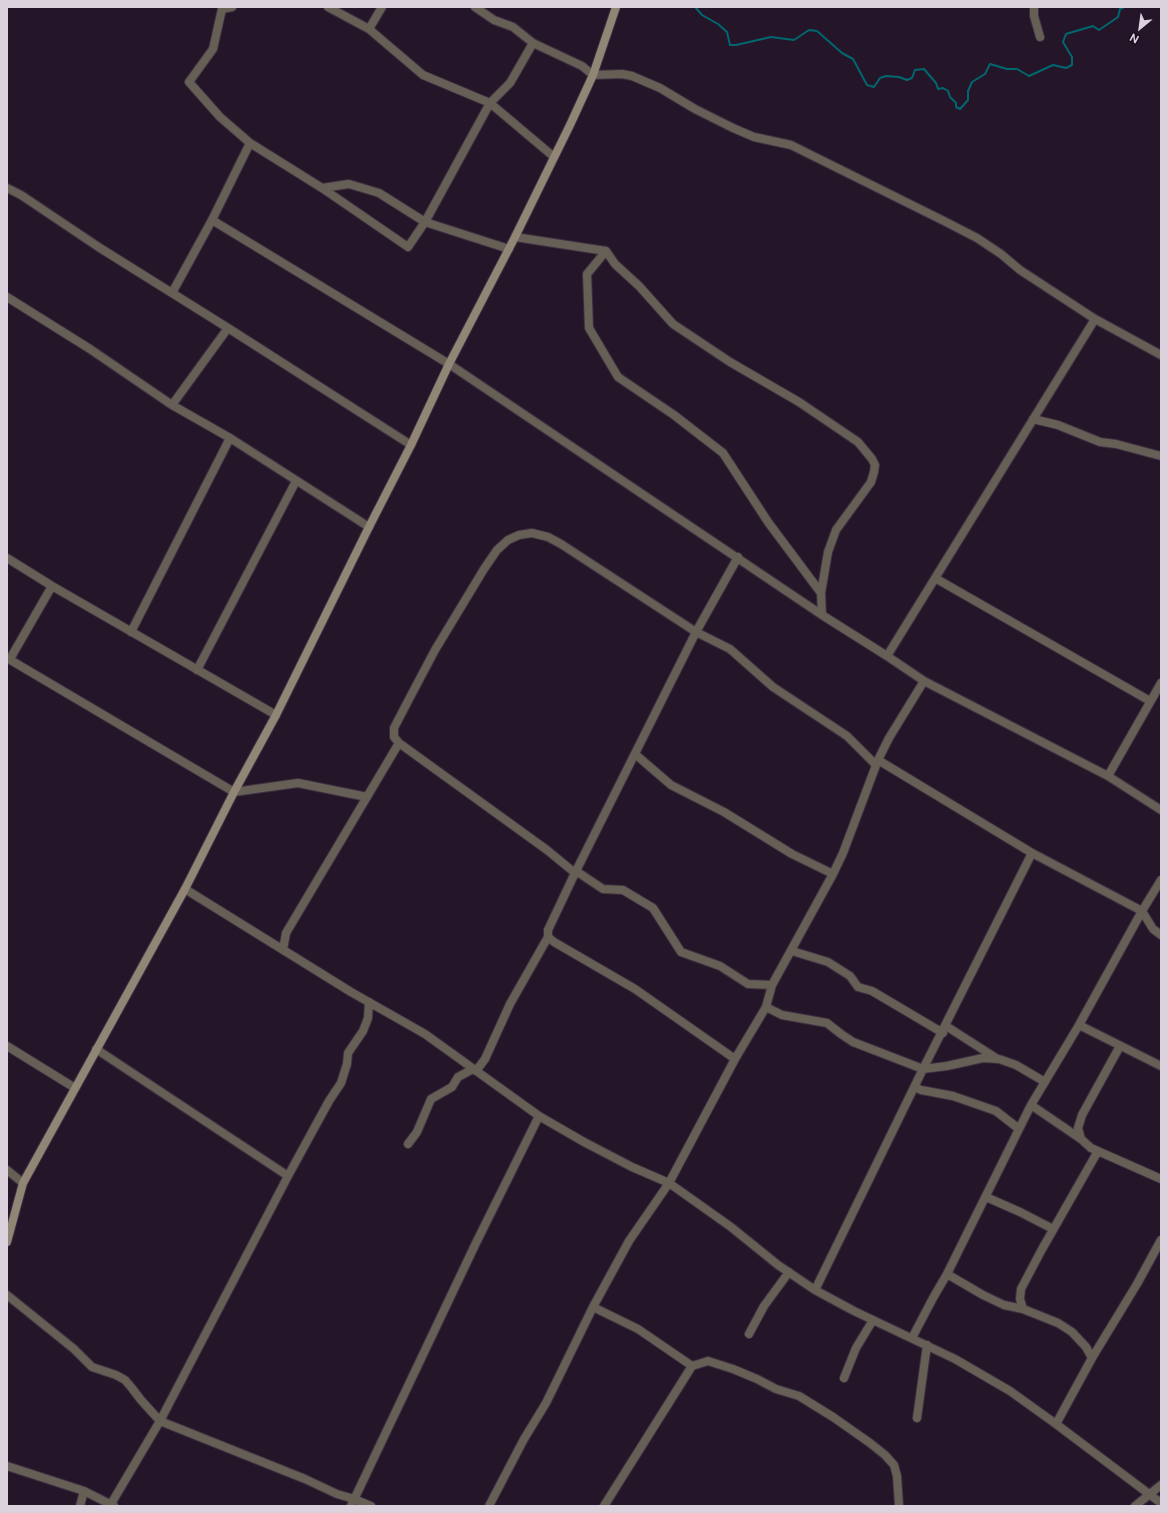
<!DOCTYPE html>
<style>
body{margin:0}
#map{position:relative;width:1168px;height:1513px;overflow:hidden;background:#241628;font-family:"Public Sans",sans-serif}
canvas{display:block}
.frame{position:absolute;inset:0;border:8px solid #dbd2de;pointer-events:none}
.north{position:absolute;left:1120px;top:8px;width:40px;height:40px;-webkit-text-stroke:3px #1a0d1e;paint-order:stroke;rotate:209deg;font-size:11px;font-weight:700;line-height:16px;text-align:center;color:#dbd2de}
.north::after{content:'';display:block;margin:auto;width:14px;height:18px;background:#dbd2de;clip-path:polygon(50% 0,100% 100%,50% 72%,0 100%)}
</style>
<div id="map">
<canvas width="1168" height="1513"></canvas>
<div class="frame"></div>
<div class="north">N</div>
</div>
<script>
const ctx = document.querySelector('canvas').getContext('2d');
ctx.lineJoin = 'round';
const toPath = rows => new Path2D(rows.map(r => 'M' + r).join(''));
function strokePath(path, color, width, dash) { ctx.strokeStyle = color; ctx.lineWidth = width; ctx.lineCap = dash ? 'butt' : 'round'; ctx.setLineDash(dash || []); ctx.stroke(path); }
strokePath(toPath([
 [697,7,696,8,702,15,718,24,727,32,730,45,736,45,771,37,794,40,809,30,817,31,842,53,853,59,867,85,874,87,880,78,886,76,899,77,907,80,912,78,915,70,924,69,936,83,938,89,943,88,948,91,950,97,956,103,956,107,960,109,968,100,968,91,972,82,985,74,990,64,1007,69,1017,69,1029,76,1053,65,1066,68,1072,65,1072,57,1063,42,1066,34,1093,26,1099,30,1118,17,1120,9,1124,7]
]), '#006770', 2);
const street = toPath([
 [328,7,369,29,423,75,490,103,554,157],
 [475,7,494,20,513,27,533,43,582,66,593,75,622,74,632,76,660,88,695,109,733,128,754,137,791,145,944,221,977,238,1001,254,1020,270,1095,319],
 [1034,7,1034,16,1040,37],
 [369,29,382,7],
 [250,143,322,188,408,247,425,222,509,249],
 [7,188,21,195,100,248,228,328,411,445],
 [322,188,349,184,379,193,425,222,490,103,510,83,533,43],
 [212,220,449,364,822,615,887,656,924,681,1108,776,1161,810],
 [515,237,606,251,615,264,639,286,673,324,730,362,799,402,858,442,872,459,875,465,874,472,871,482,836,530,828,552,821,593,822,615],
 [606,251,587,274,589,328,618,377,674,415,723,453,768,522,821,593],
 [172,293,212,220,250,143,220,117,189,82,213,49,222,9,232,7],
 [7,297,90,349,172,405,230,438,369,527],
 [172,405,228,328],
 [1033,419,1058,425,1100,442,1116,444,1161,456],
 [7,558,52,586,276,715],
 [935,578,1150,701],
 [131,632,230,438],
 [887,656,1095,319,1161,355],
 [7,658,234,792,298,783,367,797],
 [10,659,52,586],
 [197,670,296,481],
 [635,754,671,785,724,812,792,854,833,874],
 [878,760,1032,853,1142,911,1153,929,1161,935],
 [1108,776,1161,683],
 [576,871,603,889,623,890,653,908,681,952,720,966,748,984,772,985],
 [575,873,547,850,399,743,394,737,394,728,407,703,435,650,484,569,497,550,508,540,519,535,532,533,548,537,561,544,696,632,730,649,773,687,847,736,876,765],
 [185,889,351,992,425,1034,539,1116,584,1142,632,1167,669,1183,731,1227,778,1265,815,1290,854,1311,955,1359,1010,1391,1056,1424,1161,1503],
 [548,937,554,942,635,989,735,1059],
 [283,950,286,933,399,743],
 [792,951,828,962,850,976,858,987,872,991,943,1033],
 [766,1007,782,1015,827,1023,841,1034,853,1042,923,1069,947,1066,983,1058,999,1059,1016,1065,1045,1082],
 [1079,1025,1161,1066],
 [946,1026,996,1058],
 [7,1046,75,1088],
 [1120,1046,1082,1115,1078,1128,1081,1139,1091,1148,1161,1179],
 [96,1049,288,1176],
 [476,1071,485,1059,510,1004,548,937,548,930,575,873,696,632,738,557],
 [915,1087,921,1090,953,1096,996,1111,1019,1129],
 [1031,1105,1081,1139],
 [408,1144,417,1132,431,1099,452,1087,458,1077,473,1069],
 [7,1170,23,1183],
 [986,1197,1020,1212,1053,1229],
 [947,1274,983,1295,1004,1305,1023,1309,1058,1323,1072,1332,1086,1347,1092,1358],
 [815,1290,923,1069,1032,853],
 [7,1295,74,1349,92,1367,116,1375,125,1380,131,1387,141,1400,160,1421,305,1479,337,1494,354,1499,371,1506],
 [593,1307,638,1329,692,1366,708,1361,733,1369,757,1379,776,1389,799,1396,833,1417,870,1443,885,1455,894,1465,897,1476,899,1506],
 [1023,1309,1020,1299,1021,1289,1041,1251,1098,1151],
 [749,1334,764,1306,789,1272],
 [912,1338,933,1298,947,1274,1031,1105,1079,1025,1142,911,1161,880],
 [844,1378,856,1348,873,1320],
 [917,1418,927,1345],
 [1056,1424,1092,1358,1137,1284,1161,1240],
 [7,1466,84,1491,114,1506],
 [111,1504,160,1421,288,1176,329,1101,341,1083,347,1064,348,1053,363,1031,368,1018,369,1002],
 [80,1506,84,1491],
 [351,1506,475,1245,539,1116],
 [489,1506,524,1439,546,1403,593,1307,629,1241,669,1183,735,1059,766,1007,772,985,833,874,843,853,878,760,889,738,924,681],
 [604,1506,692,1366],
 [1135,1506,1161,1485]
]);
const secondary = toPath([
 [7,1242,23,1183,185,889,234,792,276,715,369,527,411,445,449,364,515,237,570,125,593,75,616,7]
]);
strokePath(street, '#3e3041', 10);
strokePath(secondary, '#3e3041', 10);
strokePath(street, '#665f56', 8);
strokePath(secondary, '#918676', 8);
</script>
